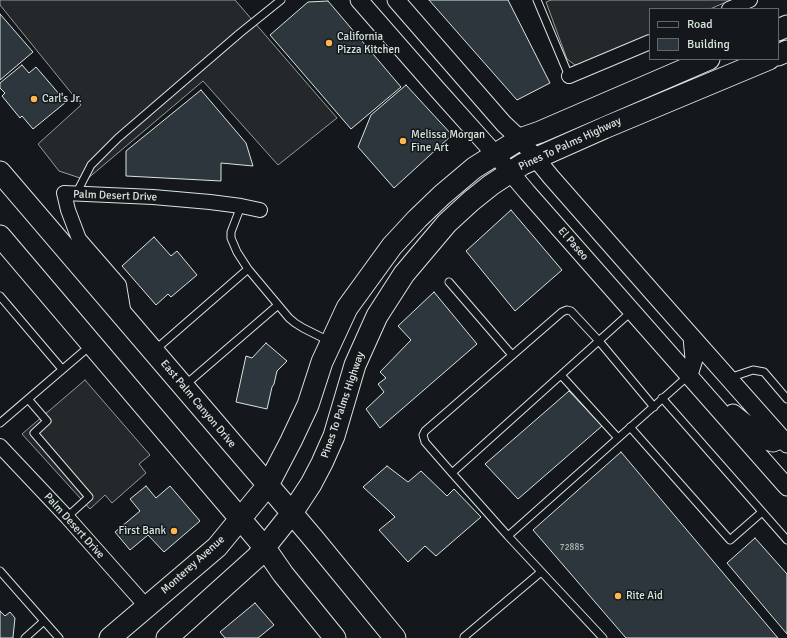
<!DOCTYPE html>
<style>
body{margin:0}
#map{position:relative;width:787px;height:638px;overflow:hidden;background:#14181c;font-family:Signika,sans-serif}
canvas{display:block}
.legend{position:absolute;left:649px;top:8px;width:130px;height:52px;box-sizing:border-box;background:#14181c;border:1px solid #626a69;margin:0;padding:5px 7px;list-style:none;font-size:12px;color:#d8e6dc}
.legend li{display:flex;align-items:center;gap:8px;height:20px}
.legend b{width:20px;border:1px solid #626a69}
</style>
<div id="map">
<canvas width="787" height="638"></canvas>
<ul class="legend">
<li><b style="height:5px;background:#14181c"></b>Road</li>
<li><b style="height:11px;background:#2c363c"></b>Building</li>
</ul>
</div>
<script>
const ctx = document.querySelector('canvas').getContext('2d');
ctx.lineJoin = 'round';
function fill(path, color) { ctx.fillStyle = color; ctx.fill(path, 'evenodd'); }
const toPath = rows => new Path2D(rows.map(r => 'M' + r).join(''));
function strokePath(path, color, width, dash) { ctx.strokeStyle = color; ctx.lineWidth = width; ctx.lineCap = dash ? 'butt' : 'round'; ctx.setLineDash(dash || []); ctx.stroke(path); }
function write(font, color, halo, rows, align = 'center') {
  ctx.font = font + ' Signika,sans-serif'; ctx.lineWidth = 3; ctx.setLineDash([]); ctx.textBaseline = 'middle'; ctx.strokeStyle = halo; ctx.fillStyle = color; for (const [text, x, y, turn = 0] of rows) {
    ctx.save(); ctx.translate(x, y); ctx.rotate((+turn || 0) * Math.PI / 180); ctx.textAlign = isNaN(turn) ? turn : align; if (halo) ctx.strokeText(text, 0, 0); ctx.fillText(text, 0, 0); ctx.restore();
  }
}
const parking = toPath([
 [0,0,235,0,337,118,278,165,203,81,86,180,59,171,38,144,81,105,0,5,0,0],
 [551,0,731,0,710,9,650,9,650,35,592,60,581,64,575,65,567,59,546,2,551,0],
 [85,380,150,455,139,464,146,473,112,503,105,495,90,509,22,434,85,380]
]);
fill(parking, '#24282b');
strokePath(parking, '#939e99', 1);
const building = toPath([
 [429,0,508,0,550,83,517,100,429,0],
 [328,1,401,87,351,129,270,35,308,2,328,1],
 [0,14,33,52,0,80,0,14],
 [22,65,29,73,36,67,66,102,33,129,22,116,20,118,2,96,5,93,0,88,0,83,22,65],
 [406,85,452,135,394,188,358,147,371,115,406,85],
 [201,90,246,143,253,166,221,163,221,181,126,176,126,151,201,90],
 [511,210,562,270,515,311,466,251,511,210],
 [154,237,171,256,177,251,197,275,171,297,168,294,156,305,122,266,154,237],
 [434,292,477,344,380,428,366,409,384,392,378,384,386,378,380,372,411,340,398,326,434,292],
 [266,343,287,361,277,371,274,384,272,387,267,409,236,402,246,356,252,358,266,343],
 [569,391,602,426,518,499,485,464,569,391],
 [621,452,778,638,626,638,533,530,621,452],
 [387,466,408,482,421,471,447,496,454,489,481,517,436,556,425,546,408,562,379,530,395,517,388,510,363,487,387,466],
 [146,486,156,498,170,486,200,521,164,552,148,535,130,550,115,532,140,511,130,499,146,486],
 [755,538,787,574,787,634,727,563,755,538],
 [255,603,274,625,258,638,225,638,220,632,255,603],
 [0,611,5,616,10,612,15,618,13,637,13,638,0,638,0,611]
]);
fill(building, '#2c363c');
strokePath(building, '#d8e6dc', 1);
const service = toPath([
 [537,0,569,76],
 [76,194,91,165,118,138,240,33,281,0],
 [241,206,231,232,231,238,237,252,248,269],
 [449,282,512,355],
 [0,296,62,369],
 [632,311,452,473,508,536,688,376],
 [155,350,248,269,289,318,295,323,303,328,329,341],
 [561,375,618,438],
 [729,378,753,370,764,372,787,399],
 [184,386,278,305],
 [662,398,787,540],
 [28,399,47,421,34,433,89,497,67,517],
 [0,423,91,345],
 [630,427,730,540,762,512],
 [452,473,425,442,423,435,425,431,562,312,567,310,571,311,599,341,654,407],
 [508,536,603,638],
 [0,571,59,638],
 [25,638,44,621],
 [465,638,464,637,541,572]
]);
const minor = toPath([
 [729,9,750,0],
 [569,76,650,42],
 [124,315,119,285,79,239,68,210,64,193,153,197,210,202,241,206,260,210],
 [0,446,67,517,146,606]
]);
const tertiary = toPath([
 [359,0,436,88,495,154,527,192,787,487],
 [396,0,504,124,520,139,551,177,653,293,787,444],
 [689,375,694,359,692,337],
 [733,413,748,425,763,440,773,443,783,439]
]);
const primary = toPath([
 [778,30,787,26],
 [778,55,787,51],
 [0,172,243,456,268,485,313,538,395,638],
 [0,236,265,548,283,574,335,638],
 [110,638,217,547,268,485,291,441,308,405,322,362,347,308,392,246,417,219,442,195,474,168,520,139,540,132,709,59],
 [167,638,257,557,292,513,311,484,322,463,334,436,355,365,377,316,404,274,447,223,471,201,491,185,523,164,604,128,769,59]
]);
strokePath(service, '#d8e6dc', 9);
strokePath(minor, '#d8e6dc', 16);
strokePath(tertiary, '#d8e6dc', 19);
strokePath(primary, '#d8e6dc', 23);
strokePath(service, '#14181c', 7);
strokePath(minor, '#14181c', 14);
strokePath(tertiary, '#14181c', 17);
strokePath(primary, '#14181c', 21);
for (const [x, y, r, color] of [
 [329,43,4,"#ffb74d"],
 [34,99,4,"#ffb74d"],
 [403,141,4,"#ffb74d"],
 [174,531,4,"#ffb74d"],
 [618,596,4,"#ffb74d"]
]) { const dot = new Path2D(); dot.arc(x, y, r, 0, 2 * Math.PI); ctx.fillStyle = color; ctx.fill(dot); strokePath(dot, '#14181c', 1.5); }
write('9px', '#adbab4', null, [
 ["72885",572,548]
]);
write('11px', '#d8e6dc', '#14181c', [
 ["California",337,37],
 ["Pizza Kitchen",337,50],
 ["Carl's Jr.",42,99],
 ["Melissa Morgan",411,135],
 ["Fine Art",411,148],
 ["First Bank",166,531,"right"],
 ["Rite Aid",626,596]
], 'left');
write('11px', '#d8e6dc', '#14181c', [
 ["Pines To Palms Highway",570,144,-25],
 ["Palm Desert Drive",115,196,2],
 ["El Paseo",573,244,49],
 ["East Palm Canyon Drive",198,404,50],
 ["Pines To Palms Highway",343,405,-71],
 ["Palm Desert Drive",74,526,48],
 ["Monterey Avenue",193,565,-42]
]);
</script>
